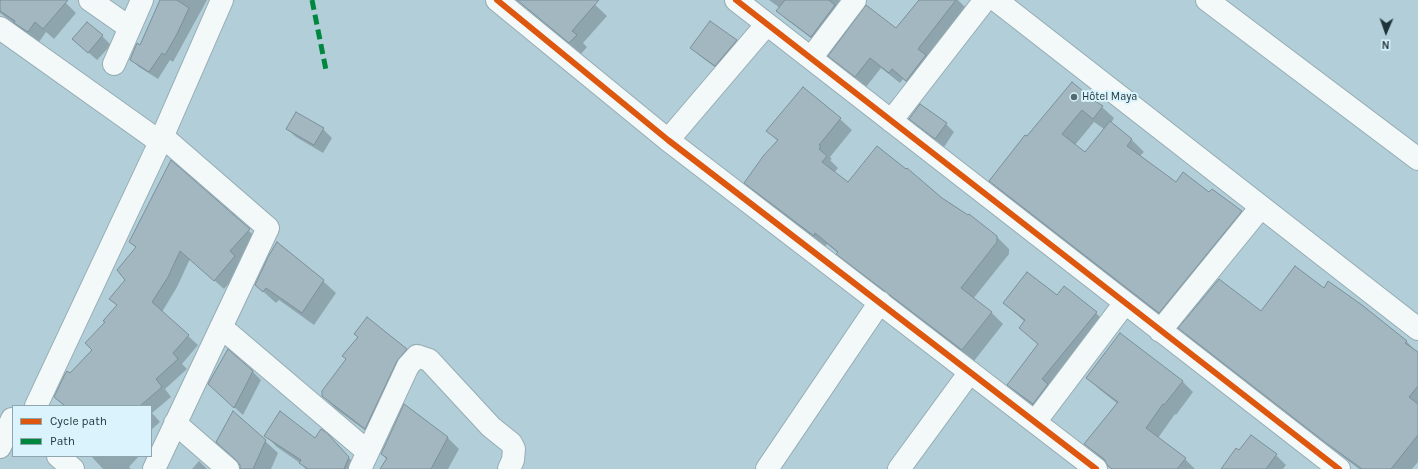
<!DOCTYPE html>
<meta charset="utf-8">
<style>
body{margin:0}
#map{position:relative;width:1418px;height:469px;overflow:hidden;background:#b2cfd9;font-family:Karla,sans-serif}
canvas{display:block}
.legend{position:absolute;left:12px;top:405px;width:140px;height:52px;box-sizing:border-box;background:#daf3fc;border:1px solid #8fa6ae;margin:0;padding:5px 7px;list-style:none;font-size:12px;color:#1e333a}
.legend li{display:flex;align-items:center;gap:8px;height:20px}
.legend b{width:20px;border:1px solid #8fa6ae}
.north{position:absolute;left:1366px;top:12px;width:40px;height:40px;-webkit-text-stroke:3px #daf3fc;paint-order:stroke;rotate:182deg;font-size:11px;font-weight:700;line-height:16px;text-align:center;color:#1e333a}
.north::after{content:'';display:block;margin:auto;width:14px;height:18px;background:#1e333a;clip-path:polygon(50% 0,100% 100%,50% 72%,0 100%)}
</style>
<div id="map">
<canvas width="1418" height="469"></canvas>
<ul class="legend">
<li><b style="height:5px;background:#de570e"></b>Cycle path</li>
<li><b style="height:5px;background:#00873e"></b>Path</li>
</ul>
<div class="north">N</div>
</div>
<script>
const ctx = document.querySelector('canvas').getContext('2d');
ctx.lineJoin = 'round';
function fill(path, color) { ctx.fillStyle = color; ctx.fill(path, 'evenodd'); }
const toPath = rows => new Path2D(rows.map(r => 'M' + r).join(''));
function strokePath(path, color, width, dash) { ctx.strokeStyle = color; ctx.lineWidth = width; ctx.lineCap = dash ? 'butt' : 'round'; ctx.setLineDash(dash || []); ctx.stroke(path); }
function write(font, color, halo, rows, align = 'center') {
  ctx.font = font + ' Karla,sans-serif'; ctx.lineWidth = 4; ctx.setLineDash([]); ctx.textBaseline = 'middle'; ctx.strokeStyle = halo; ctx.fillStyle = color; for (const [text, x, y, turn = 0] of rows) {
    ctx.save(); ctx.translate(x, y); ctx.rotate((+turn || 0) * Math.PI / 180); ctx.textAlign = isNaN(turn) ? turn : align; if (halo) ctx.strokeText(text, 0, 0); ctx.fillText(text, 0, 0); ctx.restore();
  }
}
fill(toPath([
 [0,0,63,0,76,13,54,39,46,32,39,42,0,13],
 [160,0,207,0,173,62,170,60,158,79,139,67,131,59,140,46,160,3,159,2],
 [517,0,590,0,607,16,583,43,587,47,581,54],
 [769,0,854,0,820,45,786,19,778,11,780,8],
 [920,0,958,0,967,9,917,91,903,79,900,83,881,68,866,87,840,66,830,56,897,30],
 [102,36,111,45,97,60,82,47],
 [736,41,745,50,724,74,700,56,691,48],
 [803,88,840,119,852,130,830,157,832,159,830,160,838,168,834,173,848,184,942,199,997,237,1009,249,1009,254,973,299,991,312,1003,324,974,361,849,265,838,253,827,244,825,247,757,194,746,183,778,141,768,131],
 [1094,102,1102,107,1114,118,1111,123,1132,140,1144,152,1139,157,1176,184,1209,194,1241,212,1253,223,1171,324,1002,193,990,181,1027,138],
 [1094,122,1104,129,1085,154,1075,145],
 [910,118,946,124,954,132,944,147,919,127],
 [287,129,323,129,332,138,323,153,296,137],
 [171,162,259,240,239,261,244,266,224,289,190,259,177,287,162,312,198,345,182,364,187,369,165,389,171,397,152,413,160,422,151,430,151,406,65,406,55,397,70,374,93,350,106,322,118,306,110,299,126,280,137,248,130,242],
 [277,244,323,281,336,293,314,325,279,300,276,303,256,285],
 [1324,289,1406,341,1418,353,1418,462,1412,469,1359,469,1192,340,1180,328,1262,312],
 [1004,303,1096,313,1107,324,1044,415,1020,396,1009,385,1039,345,1020,328,1025,322],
 [406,349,419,362,378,440,336,409,323,396,347,359],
 [252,371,261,380,243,415,218,393],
 [1088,378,1182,381,1193,392,1176,415,1175,414,1158,438,1185,459,1195,469,1113,469,1085,444,1118,404,1099,389],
 [405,405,448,438,459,449,448,469,382,469,387,460,382,454],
 [321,430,360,469,306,469,300,463,277,447,265,435,315,440],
 [265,441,278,453,271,469,241,469,240,463,217,442],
 [1240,451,1276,455,1286,465,1283,469,1222,469],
 [91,456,139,456,129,467,131,469,103,469],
 [199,461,207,469,192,469]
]), '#0003');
const building = toPath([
 [0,0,68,0,43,29,35,22,28,32,14,23,15,21,0,11,0,0],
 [160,0,177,0,189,8,177,34,165,55,162,53,149,72,130,60,137,43,140,45,160,0],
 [517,0,599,0,572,31,577,35,569,43,517,0],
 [785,0,829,0,835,5,811,37,776,11,785,0],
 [919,0,956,0,918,49,926,55,906,81,892,69,889,73,870,58,855,77,828,56,866,5,896,28,919,0],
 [710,21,737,40,715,66,690,48,710,21],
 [87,22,103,35,88,53,72,39,87,22],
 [1072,82,1095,101,1103,106,1093,119,1082,110,1062,134,1085,152,1110,121,1132,139,1127,146,1176,182,1183,172,1209,192,1212,189,1242,211,1159,313,989,181,1025,135,1027,136,1072,82],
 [803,87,841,118,819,145,821,146,819,149,827,156,822,162,848,182,877,146,906,169,907,168,942,198,968,215,969,214,997,236,997,242,961,288,992,312,962,350,836,254,838,252,815,233,814,236,744,183,764,155,778,140,766,131,803,87],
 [920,104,947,123,935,139,909,119,920,104],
 [296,112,324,128,314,145,286,129,296,112],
 [171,160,250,229,230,251,235,256,214,281,180,251,168,277,152,302,189,335,173,353,178,359,156,379,162,387,140,406,65,406,54,397,65,374,67,371,70,373,92,350,85,343,105,322,103,321,117,305,109,299,125,280,117,270,136,247,129,242,171,160],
 [277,242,324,280,302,313,266,288,263,292,255,285,268,257,277,242],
 [1295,266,1324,288,1328,281,1362,305,1407,341,1405,343,1418,352,1418,386,1409,397,1418,404,1418,435,1391,469,1362,469,1326,443,1178,328,1219,279,1261,311,1295,266],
 [1027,272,1057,295,1064,286,1097,312,1042,379,1048,384,1033,404,1007,385,1038,344,1019,328,1025,320,1003,303,1027,272],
 [367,317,407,349,397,361,365,429,322,396,322,391,346,359,342,356,358,337,354,334,367,317],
 [1120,333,1183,381,1164,405,1163,404,1146,428,1186,458,1177,469,1112,469,1108,466,1104,459,1084,444,1118,402,1086,378,1120,333],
 [228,349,253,371,234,408,208,384,228,349],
 [404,404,448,437,431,469,380,469,387,458,381,454,404,404],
 [233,411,266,440,253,469,240,469,240,465,236,460,216,442,233,411],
 [280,411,315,438,321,429,327,433,349,457,344,469,308,469,299,463,301,460,264,436,280,411],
 [1251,435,1277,454,1266,469,1221,469,1236,448,1239,450,1251,435]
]);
fill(building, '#a2b7c0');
strokePath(building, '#7b8f99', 1);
const minor = toPath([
 [90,0,130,28],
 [497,0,668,140,1096,469],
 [736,0,1339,469],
 [996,0,1418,329],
 [1207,0,1418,159],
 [0,28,160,142],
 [811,58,855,0],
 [114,64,142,0],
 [891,121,985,0],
 [668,140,767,24],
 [221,327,368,452],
 [1160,331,1261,207],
 [36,406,160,142,222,0],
 [1035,422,1125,303],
 [175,423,228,469],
 [0,447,12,419],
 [58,456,73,469],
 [154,469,268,228,162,136],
 [360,469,408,366,417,356,429,360,491,427,511,443,514,449,513,460,509,469],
 [767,469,880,302],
 [899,469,970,372]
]);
strokePath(minor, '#95acb3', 24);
strokePath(minor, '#f3f8f9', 22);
strokePath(toPath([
 [312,0,326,70]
]), '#00873e', 5, [10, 5]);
strokePath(toPath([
 [497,0,668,140,1096,469],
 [736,0,1339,469]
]), '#de570e', 6);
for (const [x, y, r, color] of [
 [1074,97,4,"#526a72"]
]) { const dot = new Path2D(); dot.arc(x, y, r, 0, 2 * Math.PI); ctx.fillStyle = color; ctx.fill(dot); strokePath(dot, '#daf3fc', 1.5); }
write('11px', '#1e333a', '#daf3fc', [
 ["Hôtel Maya",1082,97]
], 'left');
</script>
